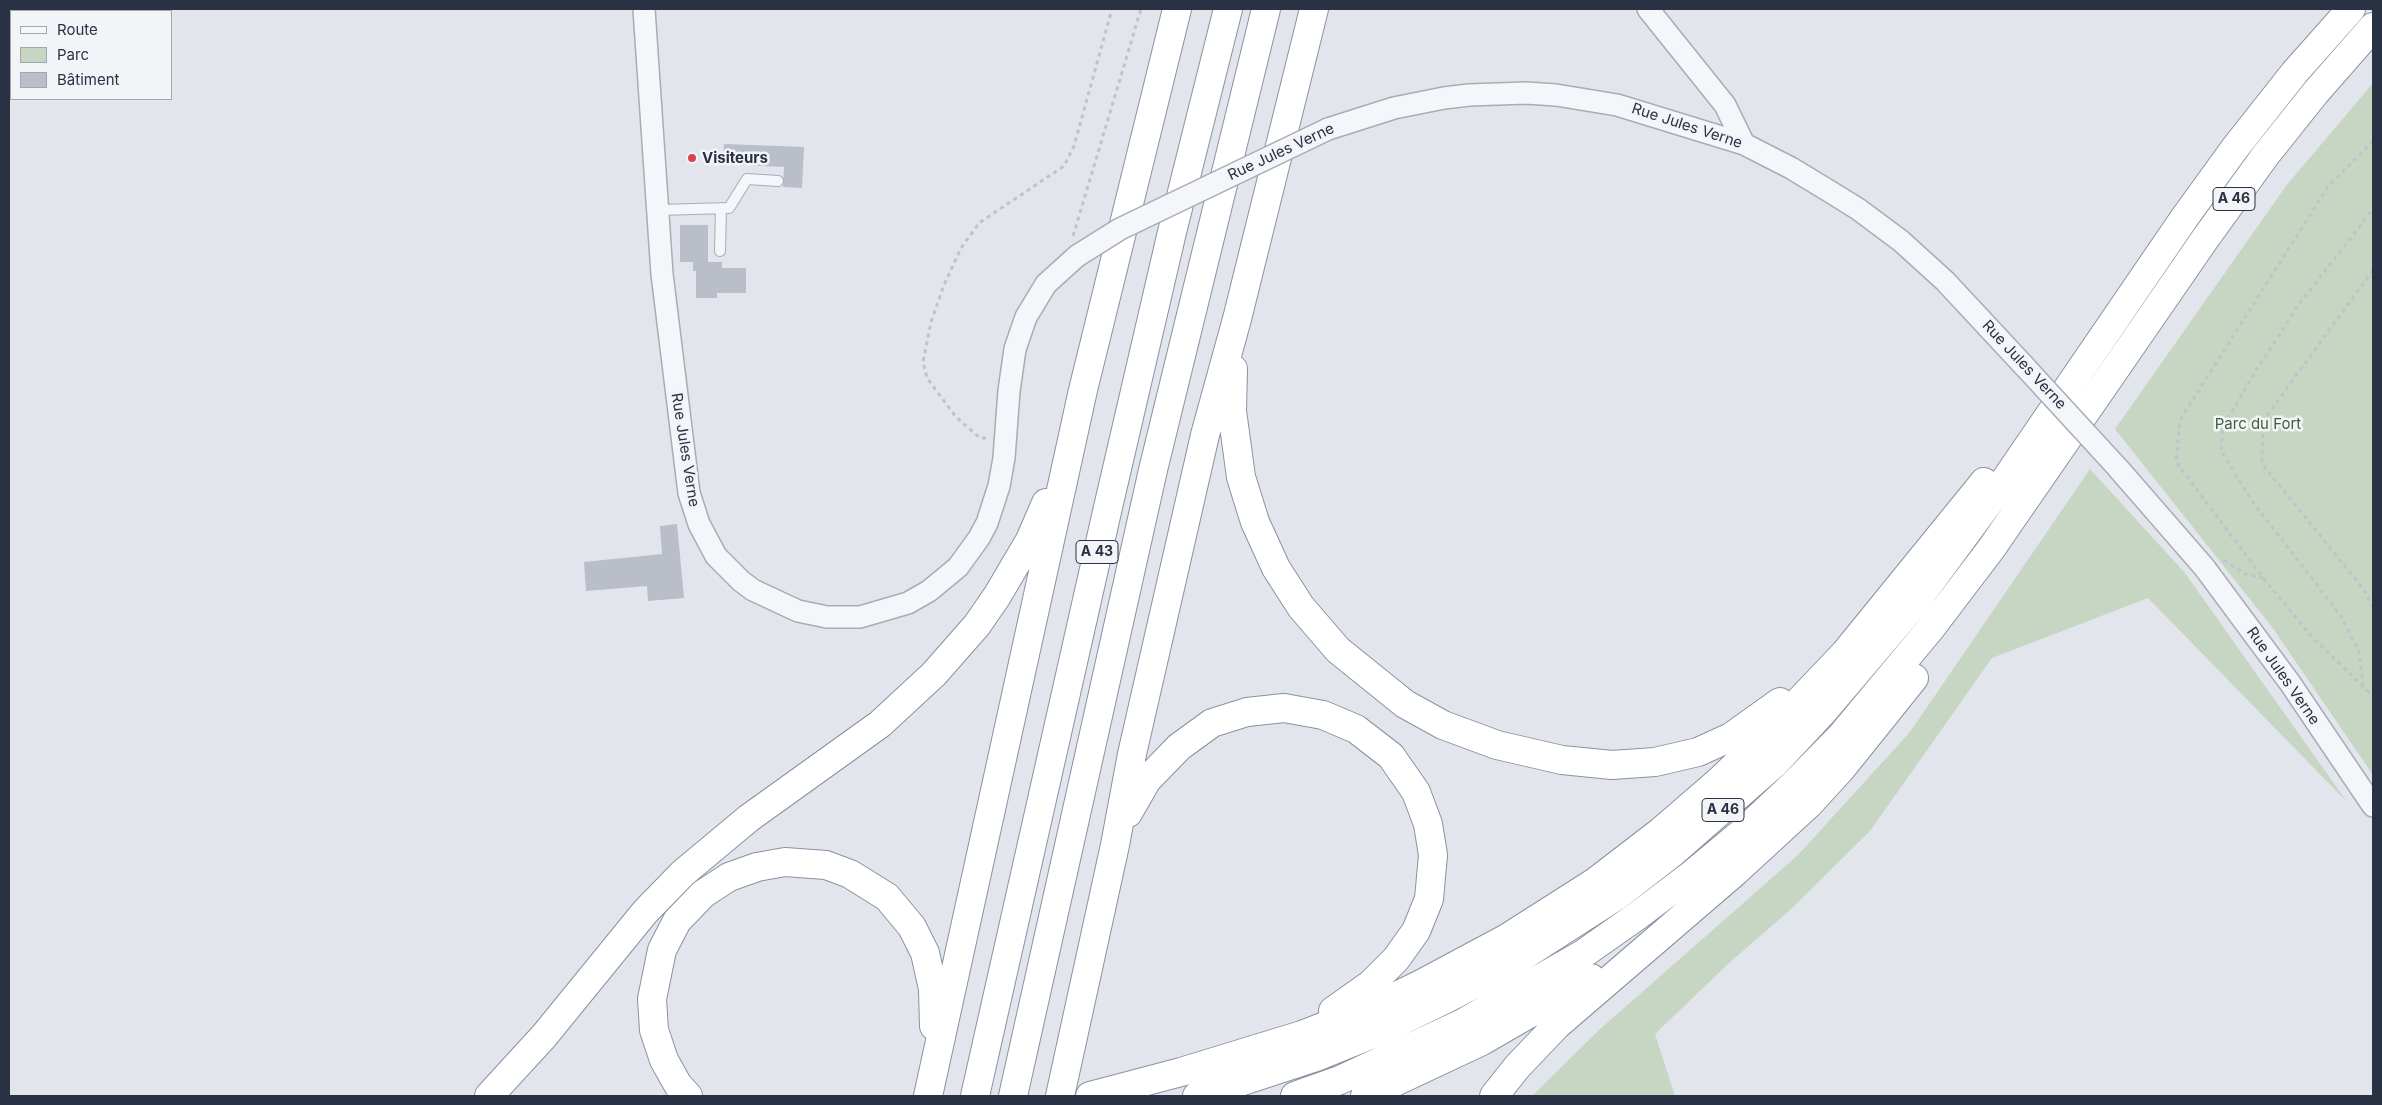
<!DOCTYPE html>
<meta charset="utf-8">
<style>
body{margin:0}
#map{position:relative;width:2382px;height:1105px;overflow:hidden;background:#e2e5eb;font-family:Inter,sans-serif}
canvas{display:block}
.frame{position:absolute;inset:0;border:10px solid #293244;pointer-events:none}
.legend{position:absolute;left:10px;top:10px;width:162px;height:90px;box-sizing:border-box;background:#f2f4f8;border:1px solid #a2a6b0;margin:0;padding:6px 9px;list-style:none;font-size:15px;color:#293244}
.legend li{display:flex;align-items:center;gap:10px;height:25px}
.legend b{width:25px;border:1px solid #a2a6b0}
</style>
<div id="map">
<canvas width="2382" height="1105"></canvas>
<div class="frame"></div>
<ul class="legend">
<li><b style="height:6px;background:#f5f6f9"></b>Route</li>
<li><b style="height:14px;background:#c7d6c3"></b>Parc</li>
<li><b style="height:14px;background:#b9bec9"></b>Bâtiment</li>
</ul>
</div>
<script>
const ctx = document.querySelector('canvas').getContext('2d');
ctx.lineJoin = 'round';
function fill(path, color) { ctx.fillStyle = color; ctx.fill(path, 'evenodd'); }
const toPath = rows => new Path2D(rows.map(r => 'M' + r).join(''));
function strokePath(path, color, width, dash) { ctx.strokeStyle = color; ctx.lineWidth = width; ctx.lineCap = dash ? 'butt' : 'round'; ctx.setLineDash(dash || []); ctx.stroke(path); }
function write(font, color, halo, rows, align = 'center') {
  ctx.font = font + ' Inter,sans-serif'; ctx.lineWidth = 5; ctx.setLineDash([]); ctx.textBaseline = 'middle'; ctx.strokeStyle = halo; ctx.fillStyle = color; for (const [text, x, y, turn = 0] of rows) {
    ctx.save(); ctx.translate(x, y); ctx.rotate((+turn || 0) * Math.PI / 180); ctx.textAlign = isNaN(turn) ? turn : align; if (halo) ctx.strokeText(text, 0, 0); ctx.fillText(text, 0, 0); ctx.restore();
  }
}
fill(toPath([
 [2373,83,2373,775,2272,627,2115,429,2286,186],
 [2090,469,2185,573,2347,802,2148,598,1992,658,1870,831,1790,910,1728,964,1655,1034,1675,1096,1532,1096,1599,1030,1798,855,1910,732]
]), '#c7d6c3');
fill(toPath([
 [724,144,804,147,802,188,783,187,784,167,723,164],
 [680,225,708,225,708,262,722,262,722,268,746,268,746,293,717,293,717,298,696,298,696,271,693,271,693,262,680,262],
 [677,524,684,598,648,601,647,586,586,591,584,562,662,554,660,526]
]), '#b9bec9');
const service = toPath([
 [658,210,729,208,747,179,778,181],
 [720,251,721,208]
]);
const minor = toPath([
 [644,9,662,274,689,493,699,524,716,556,741,581,753,590,798,611,827,617,860,617,908,603,929,591,958,567,979,538,987,523,999,486,1004,458,1009,391,1015,349,1026,317,1046,284,1077,256],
 [1648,9,1725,105,1744,144],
 [1328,129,1394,108,1444,98,1469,95,1526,93,1556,95,1617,105,1744,144,1791,168,1829,191,1858,209,1901,241,1945,281,2027,369],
 [2117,467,2204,567,2290,683,2373,806]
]);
const motorway = toPath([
 [1233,369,1232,411,1241,477,1255,522,1276,568,1301,607,1338,650,1405,704,1443,725,1497,745,1562,760,1612,765,1655,762,1698,752,1731,737,1780,702],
 [1128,813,1147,780,1179,747,1212,723,1247,712,1284,708,1323,715,1356,729,1391,756,1416,792,1428,824,1433,855,1429,899,1416,931,1396,959,1371,984,1333,1011],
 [489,1096,544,1036,645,912,683,873,749,818,880,724,934,674,977,625,997,596,1030,540,1046,503],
 [688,1096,678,1085,664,1060,654,1030,652,999,662,950,677,921,703,894,729,877,757,867,785,862,826,865,850,874,887,897,912,927,925,953,933,989,934,1026],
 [928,1096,1083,390,1177,9],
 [975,1096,1106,516,1172,232,1228,9],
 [1013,1096,1153,470,1266,9],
 [1060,1096,1115,845,1132,754,1205,435,1237,319,1314,9],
 [1090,1096,1181,1072,1302,1035,1376,1006,1421,984,1507,938,1595,882,1660,832,1719,781,1766,736,1845,653,1984,482],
 [1197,1096,1316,1057,1380,1031,1442,1001,1503,969,1618,895,1671,854,1775,763,1822,713,1912,607,2001,486,2185,217,2235,148,2295,72,2351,9],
 [1295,1096,1340,1080,1463,1023,1583,954,1637,916,1690,876,1744,831,1793,785,1842,735,1931,628,1991,549,2205,239,2265,156,2316,92,2373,27],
 [1365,1096,1482,1041,1591,978],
 [1494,1096,1517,1067,1557,1025,1735,872,1809,804,1841,769,1914,678]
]);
strokePath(service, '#a7acb6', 12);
strokePath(minor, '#a7acb6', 24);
strokePath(motorway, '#8992a3', 30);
strokePath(toPath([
 [2373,141,2327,188,2180,420,2176,462,2264,579,2311,636,2373,696],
 [1073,236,1141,9],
 [2373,270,2263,421,2262,464,2365,591,2373,607],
 [986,438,980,438,956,417,927,378,923,362,931,322,944,285,961,248,979,223,1064,166,1074,146,1112,9],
 [2224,560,2245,574,2263,578],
 [2363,686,2359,652,2341,616,2252,501,2221,451,2223,427,2254,374,2297,307,2373,209]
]), '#c0c3ca', 3, [4, 4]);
strokePath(service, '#f5f6f9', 10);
strokePath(minor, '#f5f6f9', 21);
strokePath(motorway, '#fff', 28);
const minorBridge = toPath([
 [1077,256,1120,229,1328,129],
 [2027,369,2117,467]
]);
strokePath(minorBridge, '#a7acb6', 24, []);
strokePath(minorBridge, '#f5f6f9', 21);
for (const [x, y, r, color] of [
 [692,158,5,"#d64252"]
]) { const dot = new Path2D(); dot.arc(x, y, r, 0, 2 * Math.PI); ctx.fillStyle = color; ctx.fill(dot); strokePath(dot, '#f2f4f8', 2); }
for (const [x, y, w] of [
 [2234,199,42],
 [1097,552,42],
 [1723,810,42]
]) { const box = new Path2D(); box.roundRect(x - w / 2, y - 11.5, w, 23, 4); ctx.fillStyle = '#f2f4f8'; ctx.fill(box); strokePath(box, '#293244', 1); }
write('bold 14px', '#293244', null, [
 ["A 46",2234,199],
 ["A 43",1097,552],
 ["A 46",1723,810]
]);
write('15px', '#293244', '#f2f4f8', [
 ["Rue Jules Verne",1687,126,18],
 ["Rue Jules Verne",1281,152,-25],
 ["Rue Jules Verne",2024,365,47],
 ["Rue Jules Verne",685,450,81],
 ["Rue Jules Verne",2283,676,55]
]);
write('bold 15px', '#293244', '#f2f4f8', [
 ["Visiteurs",702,158]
], 'left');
write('15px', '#3c6135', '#f2f4f8', [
 ["Parc du Fort",2258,424]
]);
</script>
